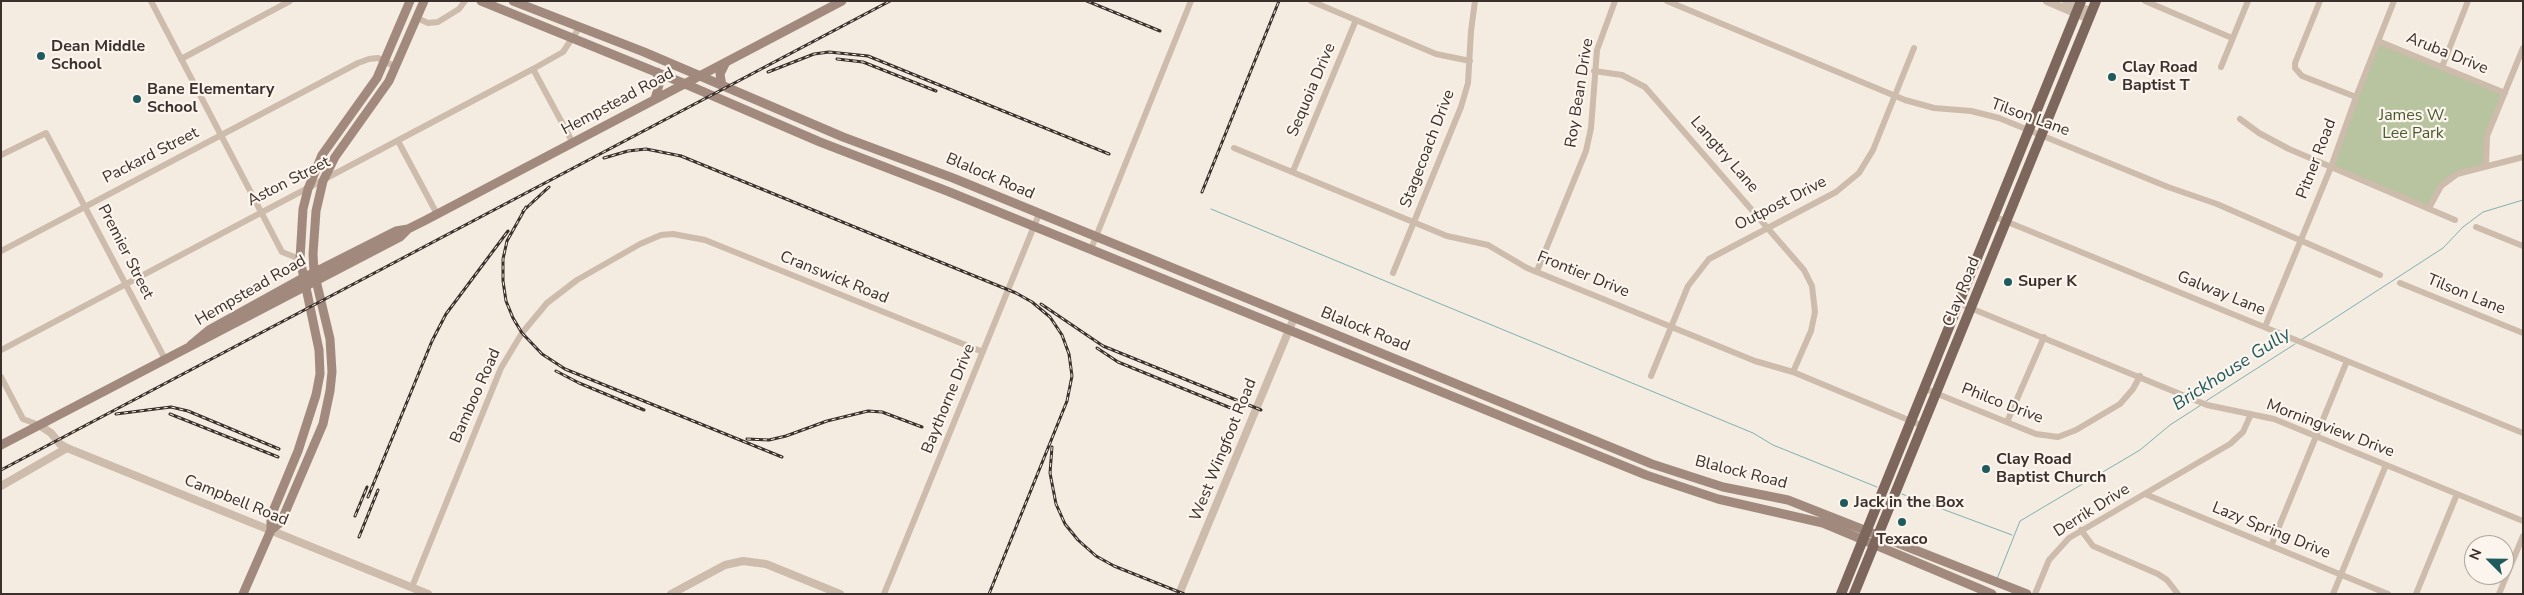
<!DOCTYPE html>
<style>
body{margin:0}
#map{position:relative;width:2524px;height:595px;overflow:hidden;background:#f4ebe1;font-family:"Nunito Sans",sans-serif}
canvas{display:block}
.frame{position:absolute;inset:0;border:2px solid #3b302b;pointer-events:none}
.north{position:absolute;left:2464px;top:535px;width:50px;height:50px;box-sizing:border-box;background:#fbf5ee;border:1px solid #aea6a0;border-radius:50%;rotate:293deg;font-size:14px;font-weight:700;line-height:20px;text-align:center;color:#3b302b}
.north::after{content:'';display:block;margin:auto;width:18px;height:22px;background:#1f5a5e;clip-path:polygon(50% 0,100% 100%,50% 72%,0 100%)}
</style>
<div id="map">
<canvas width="2524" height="595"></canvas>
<div class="frame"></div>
<div class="north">N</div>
</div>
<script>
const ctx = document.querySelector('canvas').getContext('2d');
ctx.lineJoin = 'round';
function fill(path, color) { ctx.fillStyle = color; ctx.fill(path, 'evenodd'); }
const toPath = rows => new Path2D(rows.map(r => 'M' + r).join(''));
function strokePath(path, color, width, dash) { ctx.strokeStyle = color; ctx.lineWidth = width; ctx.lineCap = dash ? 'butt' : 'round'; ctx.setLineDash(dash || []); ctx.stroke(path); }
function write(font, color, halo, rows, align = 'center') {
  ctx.font = font + ' "Nunito Sans",sans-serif'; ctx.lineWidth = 4.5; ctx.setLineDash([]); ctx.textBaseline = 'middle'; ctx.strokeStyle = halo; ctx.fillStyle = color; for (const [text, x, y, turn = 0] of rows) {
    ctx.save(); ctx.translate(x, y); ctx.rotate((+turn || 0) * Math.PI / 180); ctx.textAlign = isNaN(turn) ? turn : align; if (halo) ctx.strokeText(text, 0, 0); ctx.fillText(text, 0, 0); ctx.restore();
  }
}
fill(toPath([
 [2378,41,2505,93,2487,136,2486,166,2450,177,2429,208,2331,167]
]), '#b8c4a0');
strokePath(toPath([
 [1211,209,1753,433,1773,445,1877,487],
 [2301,340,2443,248,2463,227,2483,212,2523,200],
 [2206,401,2295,344],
 [1902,494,2012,535],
 [1997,579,2020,521,2140,450,2170,425,2201,405]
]), '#7fb0b2', 1);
strokePath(toPath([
 [151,1,282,252,300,259],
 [1311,1,1436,54,1470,61],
 [1667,1,1905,100,1934,108,1971,111,1999,118,2168,187,2217,204,2380,275],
 [2145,1,2232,38],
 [2320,1,2295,63,2295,68,2302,76,2356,97],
 [417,18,428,23,438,22,459,9,465,1],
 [2378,41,2505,93],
 [181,59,290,1],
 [2221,67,2248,1],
 [2442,67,2468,1],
 [533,69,573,143],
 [1594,71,1622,75,1645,87,1804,270,1812,286,1815,312,1811,331,1793,372],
 [2240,119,2259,133,2289,149,2455,220],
 [398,141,437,214],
 [1234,148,1447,236,1488,245,1527,268,1755,361,1793,372,1923,426],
 [1,155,46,133,165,359],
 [2486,166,2487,136,2523,48],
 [1293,171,1356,20],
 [2429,208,2441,186,2457,174,2523,157],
 [1993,216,2523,433],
 [2476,227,2523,246],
 [1091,249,1191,1],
 [1,251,358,63,369,59,378,58,396,67],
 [1537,271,1586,151,1591,128,1597,50,1615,1],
 [1393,273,1461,107,1468,83,1471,31,1475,1],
 [2400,283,2523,333],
 [1958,303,2207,405,2274,419,2523,521],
 [2265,327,2331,167,2356,97,2394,1],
 [1,350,533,69,563,52,579,28],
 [1651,376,1688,286,1709,259,1836,192,1859,173,1873,150,1914,48],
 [1,377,23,419,39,425],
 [1923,388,2036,434,2058,437,2076,430,2120,404,2133,389,2140,376],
 [2007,422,2044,337],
 [2145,494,2388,594],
 [2081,530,2093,546,2158,574,2167,580,2178,594],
 [2271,546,2347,361],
 [412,587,501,368,522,333,547,303,577,280,640,244,661,235,673,234,705,240,983,352],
 [884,594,1039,214],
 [2035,594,2049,560,2069,538,2230,444,2243,432,2251,414],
 [2333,594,2386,465],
 [2416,594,2457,494],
 [2499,594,2523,536]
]), '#cdbbac', 6);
strokePath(toPath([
 [2047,1,2089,19],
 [2066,1,2092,12],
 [39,425,51,433,60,444,67,448,428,594],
 [1,486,67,448],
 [671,594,725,565,743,561,766,564,840,594],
 [1179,594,1294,318]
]), '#cdbbac', 8);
strokePath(toPath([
 [481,1,683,83,820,142,947,191,1646,475,1718,499,1823,523,1992,594],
 [513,1,644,52,843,137,953,178,1652,464,1723,487,1788,500,2027,594],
 [722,86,720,74,726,62],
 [655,99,659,85,657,72],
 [191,345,209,330,303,278,396,231,408,229,426,220,842,1],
 [1,445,400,237,408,229],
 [271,530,281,522,323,424,330,391,332,372,330,339,314,272,313,254,316,211,323,181,335,157,389,81,424,1],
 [243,594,271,530,271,516,298,451,316,395,320,374,319,350,300,259,303,209,308,189,322,155,377,78,410,1]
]), '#a18a7d', 9);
strokePath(toPath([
 [1841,594,2081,1],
 [1854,594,2096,1]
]), '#7d675c', 10);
const rail = toPath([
 [1087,1,1160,31],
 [837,59,863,62,936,91],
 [768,72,814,54,829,52,868,56,1109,154],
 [604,158,628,151,646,149,681,156,1016,293,1032,302,1050,317,1062,335,1069,354,1072,376,1067,401,989,594],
 [1202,192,1279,1],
 [526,207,507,241,503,259,503,281,506,301,513,318,522,333,542,354,565,369,782,457],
 [523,211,549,187],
 [1041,304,1103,346,1261,410],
 [1097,348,1118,362,1238,411],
 [556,371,579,383,644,410],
 [116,414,171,407,188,411,279,449],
 [170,414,278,457],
 [747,439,769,440,786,436,827,421,868,411,882,412,922,427],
 [1052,447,1050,473,1056,504,1065,524,1078,540,1096,556,1114,566,1184,594],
 [1,470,890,1],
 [368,497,432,341,446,314,508,231],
 [355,516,367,487],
 [359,537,378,490]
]);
strokePath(rail, '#3b302b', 3);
strokePath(rail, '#fbf5ee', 1, [4]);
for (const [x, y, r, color] of [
 [41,56,5,"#1f5a5e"],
 [2112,77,5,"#1f5a5e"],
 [137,99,5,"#1f5a5e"],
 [2008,282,5,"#1f5a5e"],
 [1986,469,5,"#1f5a5e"],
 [1844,503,5,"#1f5a5e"],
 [1902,522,5,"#1f5a5e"]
]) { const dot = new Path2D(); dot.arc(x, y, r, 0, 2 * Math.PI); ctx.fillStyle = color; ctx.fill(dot); strokePath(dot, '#fbf5ee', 2); }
write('bold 16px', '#3b302b', '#fbf5ee', [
 ["Dean Middle",51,47],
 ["School",51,65],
 ["Clay Road",2122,68],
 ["Baptist T",2122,86],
 ["Bane Elementary",147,90],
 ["School",147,108],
 ["Super K",2018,282],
 ["Clay Road",1996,460],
 ["Baptist Church",1996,478],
 ["Jack in the Box",1854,503],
 ["Texaco",1902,540,"center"]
], 'left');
write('16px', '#3b302b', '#fbf5ee', [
 ["Aruba Drive",2447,54,22],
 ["Sequoia Drive",1312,90,-67],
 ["Roy Bean Drive",1580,93,-81],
 ["Hempstead Road",618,102,-28],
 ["Tilson Lane",2030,118,20],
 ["Stagecoach Drive",1428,149,-69],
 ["Langtry Lane",1724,155,49],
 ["Packard Street",151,156,-27],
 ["Pitner Road",2317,159,-69],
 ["Blalock Road",990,177,23],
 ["Aston Street",289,182,-27],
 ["Outpost Drive",1781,204,-27],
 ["Premier Street",125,252,63],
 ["Frontier Drive",1583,275,22],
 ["Cranswick Road",834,278,22],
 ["Hempstead Road",251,291,-30],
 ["Clay Road",1962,292,-68],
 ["Galway Lane",2221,294,22],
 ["Tilson Lane",2466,295,22],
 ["Blalock Road",1365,330,22],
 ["Bamboo Road",476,396,-66],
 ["Baythorne Drive",949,399,-68],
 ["Philco Drive",2002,404,21],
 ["Morningview Drive",2330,429,21],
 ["West Wingfoot Road",1224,450,-68],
 ["Blalock Road",1741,473,14],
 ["Campbell Road",236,501,22],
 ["Derrik Drive",2092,511,-32],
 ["Lazy Spring Drive",2271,531,22]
]);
write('16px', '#4a5a2e', '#fbf5ee', [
 ["James W.",2413,116],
 ["Lee Park",2413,134]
]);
write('italic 18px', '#1f5a5e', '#fbf5ee', [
 ["Brickhouse Gully",2232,370,-33]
]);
</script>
